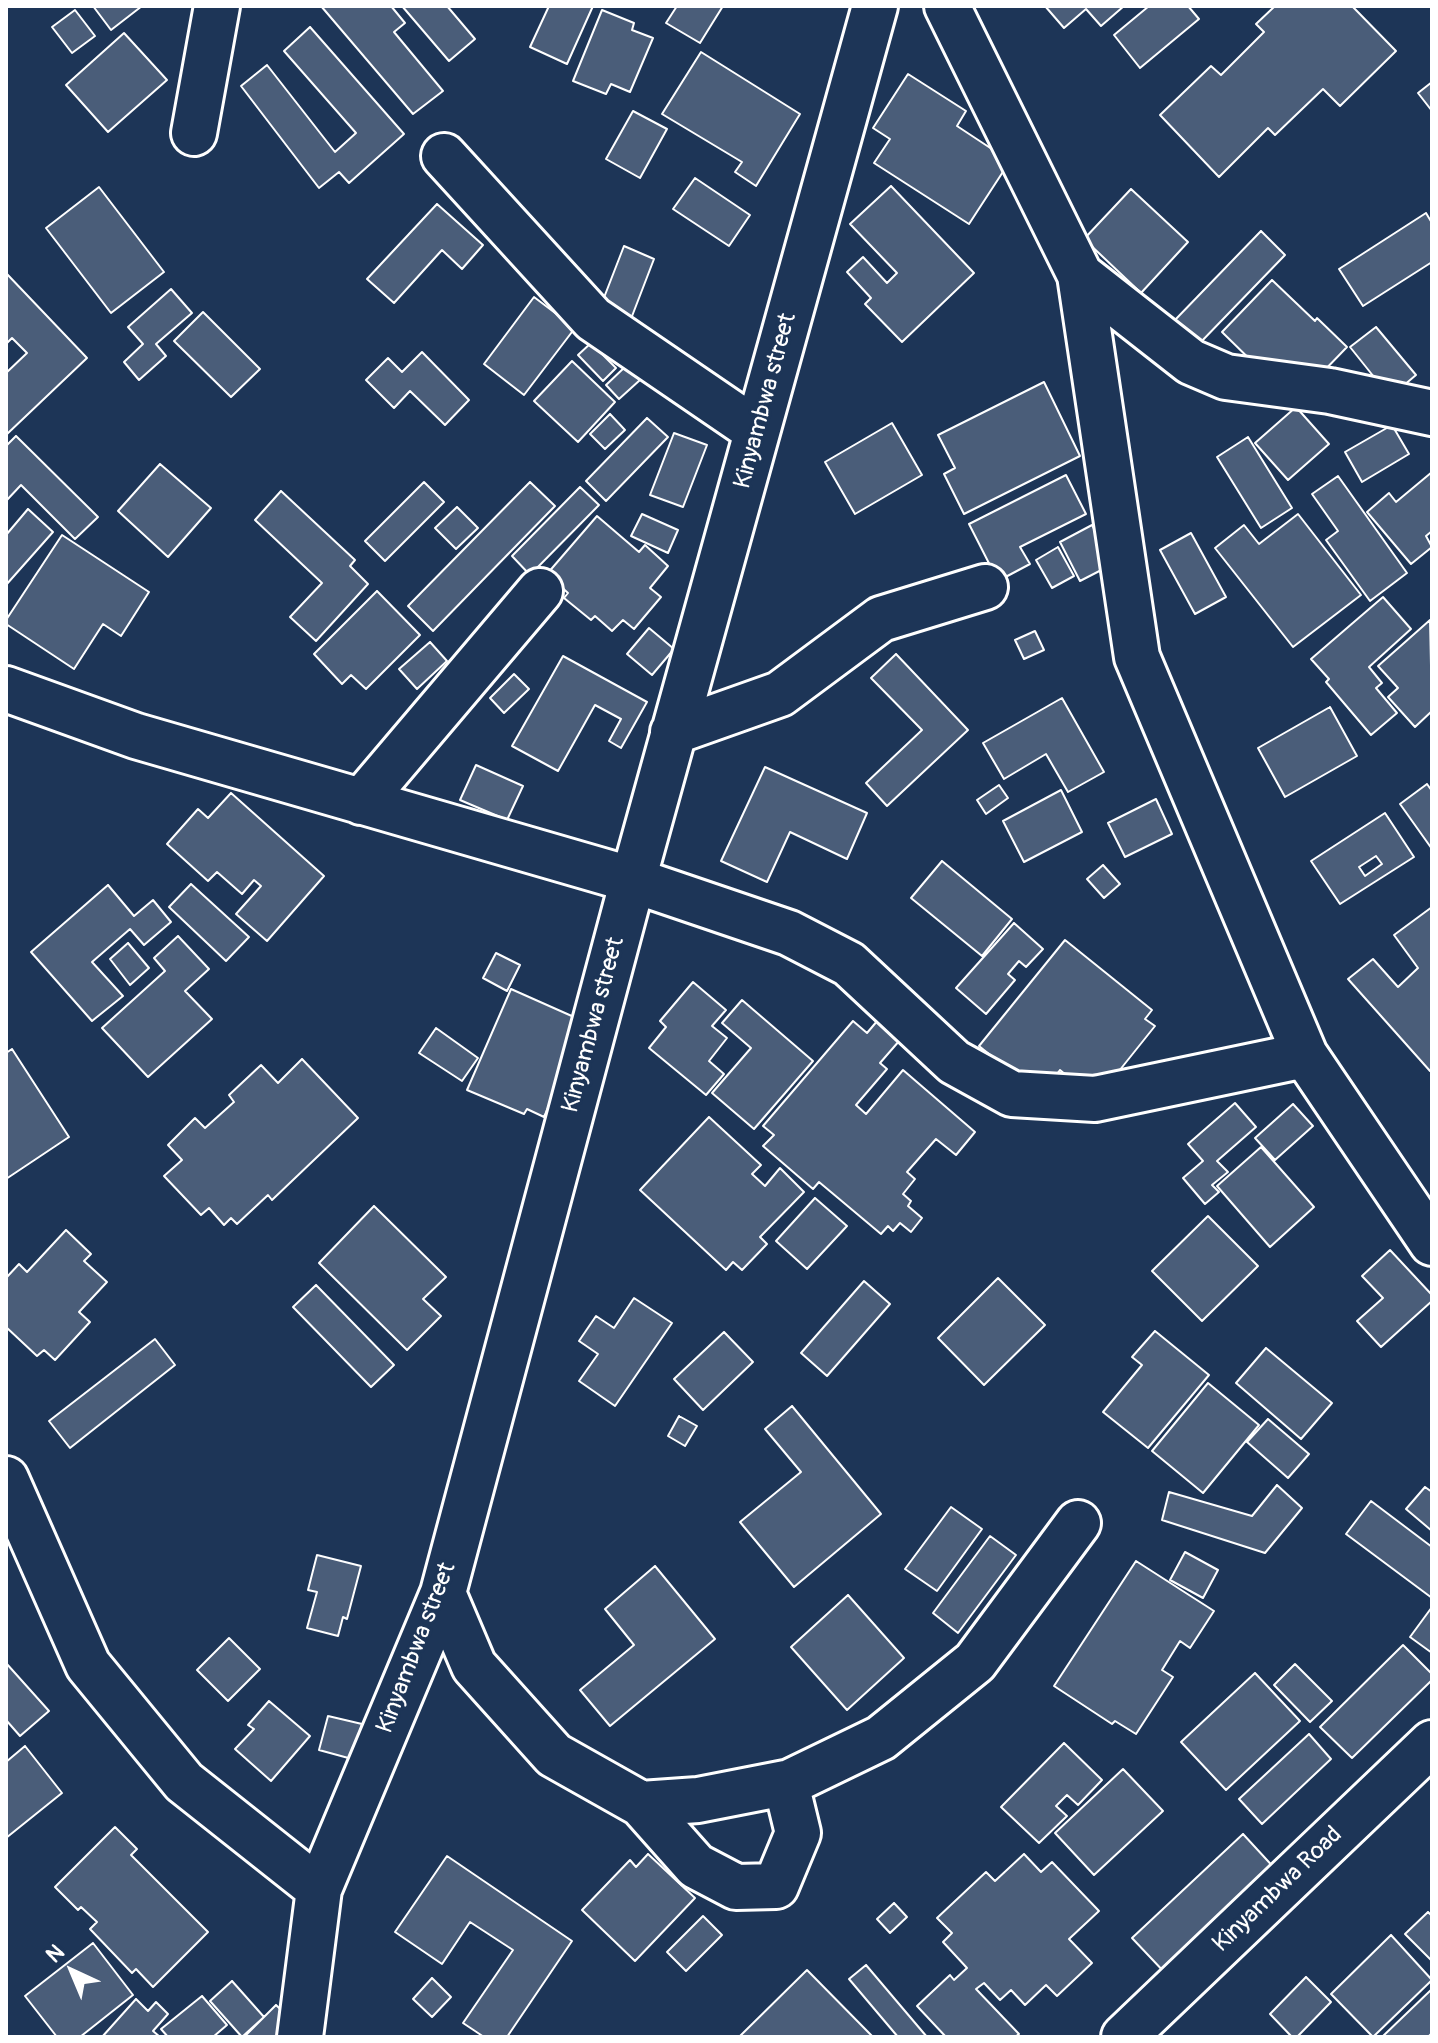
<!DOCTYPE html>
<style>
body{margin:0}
#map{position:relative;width:1438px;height:2043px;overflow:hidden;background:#1d3557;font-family:Pangolin,sans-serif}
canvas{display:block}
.frame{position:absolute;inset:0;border:8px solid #fff;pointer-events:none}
.north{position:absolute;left:32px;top:1931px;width:80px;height:80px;-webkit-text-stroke:6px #1d3557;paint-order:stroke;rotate:316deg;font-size:22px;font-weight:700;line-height:32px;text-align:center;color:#fff}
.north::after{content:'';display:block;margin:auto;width:28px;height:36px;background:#fff;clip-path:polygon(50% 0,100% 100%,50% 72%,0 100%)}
</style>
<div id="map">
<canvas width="1438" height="2043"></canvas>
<div class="frame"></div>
<div class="north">N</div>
</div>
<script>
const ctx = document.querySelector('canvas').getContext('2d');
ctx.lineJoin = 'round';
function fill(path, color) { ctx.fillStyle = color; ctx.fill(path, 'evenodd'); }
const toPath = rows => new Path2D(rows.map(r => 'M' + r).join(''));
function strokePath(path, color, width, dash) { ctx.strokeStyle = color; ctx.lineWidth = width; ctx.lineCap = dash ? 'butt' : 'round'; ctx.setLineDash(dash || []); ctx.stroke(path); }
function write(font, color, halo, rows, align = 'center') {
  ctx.font = font + ' Pangolin,sans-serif'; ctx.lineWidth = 6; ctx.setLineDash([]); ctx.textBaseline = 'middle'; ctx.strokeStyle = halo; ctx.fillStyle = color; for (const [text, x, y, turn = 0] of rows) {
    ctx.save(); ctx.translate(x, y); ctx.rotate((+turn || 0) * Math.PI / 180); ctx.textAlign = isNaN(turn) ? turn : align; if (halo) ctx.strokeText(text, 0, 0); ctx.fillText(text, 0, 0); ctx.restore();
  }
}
const building = toPath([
 [93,6,142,6,111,30,93,6],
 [321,6,391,6,405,23,394,32,443,91,413,114,321,6],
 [402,6,447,6,475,39,449,61,402,6],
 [549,6,593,6,567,64,530,47,549,6],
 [677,6,723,6,700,43,666,23,677,6],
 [1045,6,1124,6,1101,26,1086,9,1064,28,1045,6],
 [1149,6,1188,6,1199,19,1140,68,1114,35,1149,6],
 [1275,6,1352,6,1396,51,1340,106,1323,89,1275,135,1268,128,1219,177,1160,115,1211,66,1221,75,1264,32,1256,24,1275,6],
 [75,10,95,36,72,53,52,27,75,10],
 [602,10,634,23,632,30,653,38,630,92,611,84,606,94,573,81,602,10],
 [310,27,404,134,349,183,339,172,319,188,241,86,267,65,335,152,356,133,284,51,310,27],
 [124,33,167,80,108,132,66,85,124,33],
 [701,52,800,114,756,186,735,172,742,162,662,114,701,52],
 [908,74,966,111,957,126,1010,161,969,224,874,163,890,139,873,128,908,74],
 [1432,82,1432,111,1418,93,1432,82],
 [633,111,667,129,640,178,606,159,633,111],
 [695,178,750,215,729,246,673,209,695,178],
 [891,186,974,273,902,342,865,304,871,298,847,272,863,257,887,283,897,273,850,224,891,186],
 [99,187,164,272,111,313,46,228,99,187],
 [1131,189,1188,242,1141,293,1084,239,1131,189],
 [437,204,483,245,462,269,442,250,394,303,367,279,437,204],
 [1426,213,1432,223,1432,262,1363,306,1339,269,1426,213],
 [1261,231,1285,255,1198,345,1174,321,1261,231],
 [624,246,654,259,629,324,598,313,624,246],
 [6,273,87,358,6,435,6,373,27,353,12,338,6,344,6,273],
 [1272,280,1315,321,1317,318,1347,347,1318,377,1271,380,1222,332,1272,280],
 [171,289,192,313,156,344,166,356,139,380,124,362,143,344,128,327,171,289],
 [534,297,575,328,524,395,484,364,534,297],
 [203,312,260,369,231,397,174,341,203,312],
 [1376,327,1416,375,1390,397,1350,347,1376,327],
 [591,343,616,368,603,381,578,355,591,343],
 [422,352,469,400,445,425,410,391,394,408,366,380,388,358,402,372,422,352],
 [572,361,615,402,578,442,534,401,572,361],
 [626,366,640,380,619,399,606,385,626,366],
 [1044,382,1080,456,964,514,944,474,955,468,938,435,1044,382],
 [1296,407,1329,444,1288,480,1255,443,1296,407],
 [610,414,625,430,605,449,590,434,610,414],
 [647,418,668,437,606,501,586,481,647,418],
 [892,423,922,475,855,514,825,462,892,423],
 [1392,425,1409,454,1362,482,1345,452,1392,425],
 [674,433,707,445,683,507,650,495,674,433],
 [16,436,98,517,75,539,21,485,6,501,6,446,16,436],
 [1248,437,1292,508,1261,528,1217,457,1248,437],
 [160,464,211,508,168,557,118,511,160,464],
 [1432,472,1432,531,1426,536,1432,547,1411,564,1367,512,1389,493,1396,502,1432,472],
 [1066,475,1086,514,1020,547,1030,564,998,581,969,524,1066,475],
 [1338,476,1407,573,1370,601,1326,540,1338,531,1312,494,1338,476],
 [424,482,444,502,385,561,365,541,424,482],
 [530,482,555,506,433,631,408,606,530,482],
 [580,487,599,505,530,575,512,556,580,487],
 [281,491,355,560,350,566,368,584,316,641,290,617,322,583,255,520,281,491],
 [457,507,478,528,456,549,435,528,457,507],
 [28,509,53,532,6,585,6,535,28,509],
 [642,514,678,530,668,553,631,536,642,514],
 [1298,514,1361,595,1293,647,1215,548,1244,525,1259,544,1298,514],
 [597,516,639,552,645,545,668,566,650,588,661,597,634,629,623,620,612,631,595,616,591,620,564,598,568,593,547,574,597,516],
 [1092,525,1113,564,1080,581,1060,542,1092,525],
 [1191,533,1226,597,1195,614,1160,550,1191,533],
 [62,535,149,592,121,636,103,624,74,669,6,624,6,620,62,535],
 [1058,547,1074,576,1052,588,1036,560,1058,547],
 [377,591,420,635,366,689,351,675,342,684,314,654,377,591],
 [1383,597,1411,629,1369,667,1382,683,1376,688,1397,713,1371,735,1326,682,1329,679,1311,659,1383,597],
 [1430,620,1432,711,1415,727,1388,697,1398,688,1378,666,1430,620],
 [649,628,674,649,652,675,627,654,649,628],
 [1035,631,1044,650,1024,659,1015,640,1035,631],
 [430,642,447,661,417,689,399,669,430,642],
 [896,654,968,730,887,806,866,783,922,730,871,678,896,654],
 [563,656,647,702,621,748,609,741,621,719,595,705,558,771,512,746,563,656],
 [514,674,529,689,504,713,490,698,514,674],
 [1062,698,1104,772,1068,792,1046,754,1004,779,983,743,1062,698],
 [1330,707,1357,756,1285,797,1258,748,1330,707],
 [476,765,523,786,507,820,460,800,476,765],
 [765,767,867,813,847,859,790,832,767,882,721,861,765,767],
 [1427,784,1432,791,1432,849,1400,804,1427,784],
 [999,785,1008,798,986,814,977,800,999,785],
 [1061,790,1082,832,1024,862,1003,821,1061,790],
 [231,793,324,876,267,941,236,914,261,886,254,880,242,894,217,872,208,881,167,844,198,809,208,818,231,793],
 [1156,799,1172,834,1125,857,1108,823,1156,799],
 [1385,813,1414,857,1340,904,1311,861,1385,813],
 [1376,856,1382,864,1365,876,1359,867,1376,856],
 [942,861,1012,919,982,956,911,898,942,861],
 [1103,865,1120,884,1104,898,1087,879,1103,865],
 [191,884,249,937,226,961,169,907,191,884],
 [108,885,134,916,153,900,171,922,144,945,130,929,92,962,123,996,92,1021,31,952,108,885],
 [1432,907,1432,1069,1430,1071,1348,979,1373,959,1398,987,1418,968,1394,935,1432,907],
 [1014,923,1043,949,1026,967,1019,961,1008,974,1015,980,986,1014,956,988,1014,923],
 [178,936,209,969,185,991,212,1019,148,1077,102,1028,165,971,154,958,178,936],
 [1065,940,1152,1010,1145,1019,1155,1026,1107,1086,1084,1090,1060,1070,1040,1095,979,1046,1065,940],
 [128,943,149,968,130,985,110,959,128,943],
 [496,953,520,965,507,991,483,978,496,953],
 [693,982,726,1010,712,1026,727,1038,709,1061,724,1074,706,1095,649,1048,666,1027,660,1021,693,982],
 [511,989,574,1017,570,1025,582,1031,544,1117,527,1109,524,1114,467,1090,511,989],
 [742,1000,813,1061,754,1129,712,1093,751,1048,722,1023,742,1000],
 [878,1020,900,1040,880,1063,887,1069,856,1105,866,1114,903,1070,975,1132,956,1155,936,1139,907,1172,915,1179,903,1194,911,1201,908,1206,922,1218,911,1232,900,1223,893,1231,888,1226,881,1234,819,1182,813,1189,763,1146,774,1135,763,1126,853,1021,867,1033,878,1020],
 [436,1028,478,1058,462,1081,419,1053,436,1028],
 [12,1049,69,1137,6,1179,6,1053,12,1049],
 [302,1059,358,1118,272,1200,268,1195,237,1224,231,1218,224,1225,209,1208,201,1215,164,1176,182,1160,168,1145,195,1118,205,1128,234,1102,229,1095,261,1065,278,1083,302,1059],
 [1235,1103,1256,1127,1217,1161,1228,1172,1212,1185,1219,1192,1205,1204,1183,1178,1203,1161,1188,1144,1235,1103],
 [1293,1104,1313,1126,1275,1160,1255,1138,1293,1104],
 [709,1117,761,1165,752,1174,765,1186,780,1168,804,1192,760,1237,767,1244,742,1270,733,1262,726,1270,640,1190,709,1117],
 [1261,1147,1314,1207,1270,1247,1217,1186,1261,1147],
 [815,1198,847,1226,807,1269,776,1241,815,1198],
 [374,1206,446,1277,423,1299,441,1316,407,1350,319,1263,374,1206],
 [1208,1216,1258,1266,1202,1321,1152,1271,1208,1216],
 [66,1230,91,1254,84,1261,107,1282,79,1312,90,1322,55,1360,44,1350,37,1356,6,1327,6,1278,19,1264,27,1272,66,1230],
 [1390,1250,1432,1295,1432,1301,1381,1347,1357,1321,1383,1298,1362,1276,1390,1250],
 [998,1278,1045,1325,984,1385,938,1338,998,1278],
 [864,1281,890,1304,827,1376,801,1353,864,1281],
 [316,1285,394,1365,371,1387,293,1307,316,1285],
 [634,1298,672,1323,615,1406,579,1381,598,1354,579,1341,596,1316,614,1328,634,1298],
 [1155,1331,1209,1375,1148,1448,1103,1412,1142,1365,1132,1357,1155,1331],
 [724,1332,753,1362,703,1410,674,1379,724,1332],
 [155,1339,175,1365,70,1448,49,1421,155,1339],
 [1266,1348,1332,1403,1301,1439,1236,1383,1266,1348],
 [1208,1383,1259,1425,1203,1493,1152,1451,1208,1383],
 [792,1406,881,1514,794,1587,740,1522,801,1472,765,1429,792,1406],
 [679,1416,697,1426,685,1446,668,1436,679,1416],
 [1268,1419,1309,1454,1288,1478,1247,1442,1268,1419],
 [1277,1485,1302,1508,1265,1553,1162,1520,1169,1492,1252,1516,1277,1485],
 [1425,1487,1432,1492,1432,1531,1406,1509,1425,1487],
 [1371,1501,1432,1547,1432,1598,1346,1534,1371,1501],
 [951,1507,982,1529,937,1591,905,1569,951,1507],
 [990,1536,1016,1555,958,1633,933,1613,990,1536],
 [1185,1552,1218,1570,1203,1598,1170,1580,1185,1552],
 [317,1555,361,1566,347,1619,343,1617,338,1636,307,1628,317,1592,308,1590,317,1555],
 [1136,1561,1214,1611,1190,1648,1180,1641,1162,1670,1173,1677,1136,1734,1115,1721,1112,1724,1054,1686,1136,1561],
 [655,1566,715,1639,610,1726,580,1690,634,1645,605,1609,655,1566],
 [848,1595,904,1658,847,1710,791,1647,848,1595],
 [1432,1607,1432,1653,1410,1637,1432,1607],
 [229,1638,260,1669,228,1701,197,1670,229,1638],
 [1403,1645,1432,1674,1432,1680,1352,1758,1320,1727,1403,1645],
 [6,1663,49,1711,20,1736,6,1720,6,1663],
 [1295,1664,1332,1701,1310,1722,1274,1685,1295,1664],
 [1255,1673,1300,1721,1226,1790,1181,1742,1255,1673],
 [269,1701,310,1736,271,1781,235,1749,254,1729,248,1725,269,1701],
 [328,1716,362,1724,352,1759,319,1750,328,1716],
 [1309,1734,1331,1759,1262,1824,1239,1799,1309,1734],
 [1064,1743,1102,1780,1078,1805,1067,1795,1056,1806,1067,1816,1039,1843,1001,1807,1064,1743],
 [25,1746,62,1793,6,1838,6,1762,25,1746],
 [1123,1769,1163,1811,1094,1875,1055,1833,1123,1769],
 [115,1827,137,1849,131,1855,208,1932,153,1987,136,1969,132,1973,90,1929,97,1922,81,1907,78,1910,55,1887,115,1827],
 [1243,1834,1278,1872,1167,1975,1132,1938,1243,1834],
 [648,1854,695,1898,635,1961,582,1910,630,1860,636,1867,648,1854],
 [1024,1854,1041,1872,1052,1862,1099,1911,1069,1939,1092,1963,1057,1996,1046,1985,1025,2005,1011,1990,1000,2000,984,1983,976,1989,1019,2034,1015,2037,946,2037,917,2006,950,1975,954,1980,967,1968,943,1942,952,1933,937,1918,986,1872,995,1881,1024,1854],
 [447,1856,572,1941,507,2037,484,2037,463,2023,513,1950,470,1922,442,1964,395,1932,447,1856],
 [894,1903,907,1917,890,1933,877,1919,894,1903],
 [1428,1912,1432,1916,1432,1961,1405,1934,1428,1912],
 [703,1916,722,1935,686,1971,667,1952,703,1916],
 [1391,1935,1432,1980,1373,2037,1331,1994,1391,1935],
 [93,1943,133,1995,80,2037,57,2037,25,1996,93,1943],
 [866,1965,927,2037,898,2037,849,1979,866,1965],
 [807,1970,873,2037,739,2037,807,1970],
 [1306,1977,1331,2002,1297,2037,1292,2037,1270,2014,1306,1977],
 [432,1978,451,1997,432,2017,413,1999,432,1978],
 [232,1981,264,2017,242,2037,210,2001,232,1981],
 [1432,1989,1432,2033,1428,2037,1382,2037,1432,1989],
 [202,1996,227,2025,213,2037,168,2037,161,2029,202,1996],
 [136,1999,148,2011,156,2002,168,2014,153,2031,160,2037,102,2037,136,1999],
 [276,2005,299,2027,289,2037,244,2037,276,2005]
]);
fill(building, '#4a5d79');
strokePath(building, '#fff', 2);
const minor = toPath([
 [947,6,1080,275,1137,657,1305,1055,1432,1243],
 [194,133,217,6],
 [444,156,593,319,757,431],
 [1080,275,1191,362,1226,377,1330,391,1432,413],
 [6,689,136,736,633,880,789,933,849,964,954,1062,1012,1094,1095,1099,1305,1055],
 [673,732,780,694,881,619,985,587],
 [361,802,540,591],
 [6,1479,88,1665,184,1782,319,1889],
 [443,1593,474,1666,554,1755,641,1804,698,1800,790,1782,881,1738,975,1662,1078,1523],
 [641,1804,696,1866,736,1887,776,1886,798,1833,789,1796,790,1782],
 [300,2037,319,1889,443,1593,633,880,875,6],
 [1124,2037,1432,1743]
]);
strokePath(minor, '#fff', 50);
strokePath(minor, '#1d3557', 44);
write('24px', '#fff', '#1d3557', [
 ["Kinyambwa street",766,401,-75],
 ["Kinyambwa street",594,1025,-75],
 ["Kinyambwa street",417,1648,-69],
 ["Kinyambwa Road",1278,1890,-44]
]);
</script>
